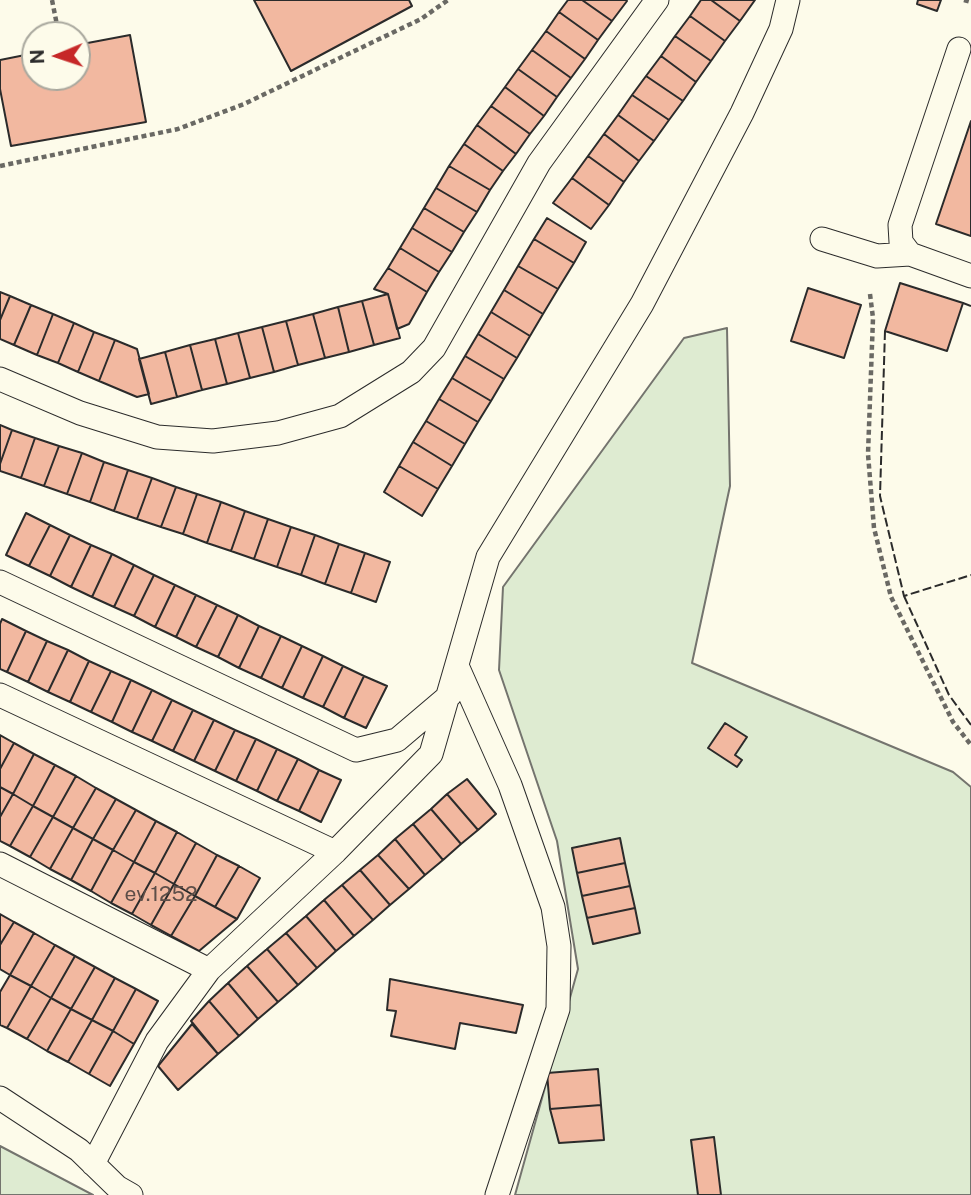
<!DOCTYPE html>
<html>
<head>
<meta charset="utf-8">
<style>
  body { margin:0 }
  #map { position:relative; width:971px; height:1195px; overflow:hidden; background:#fdfbea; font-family:"Public Sans",sans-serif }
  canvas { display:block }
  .north { position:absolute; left:21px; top:21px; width:70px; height:70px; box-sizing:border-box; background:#fdfbea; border:2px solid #a9a89e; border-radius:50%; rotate:268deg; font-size:19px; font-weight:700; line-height:28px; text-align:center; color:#2b2b2b }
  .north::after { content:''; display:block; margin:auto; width:24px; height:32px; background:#c62828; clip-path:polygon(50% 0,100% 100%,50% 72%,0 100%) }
</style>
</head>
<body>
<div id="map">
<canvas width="971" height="1195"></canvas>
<div class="north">N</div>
</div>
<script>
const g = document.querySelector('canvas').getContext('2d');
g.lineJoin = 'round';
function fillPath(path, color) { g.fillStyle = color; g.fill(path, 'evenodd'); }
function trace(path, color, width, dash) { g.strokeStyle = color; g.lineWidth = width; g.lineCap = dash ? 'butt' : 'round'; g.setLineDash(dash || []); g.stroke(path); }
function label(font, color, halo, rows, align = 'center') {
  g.font = font + ' "Public Sans",sans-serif'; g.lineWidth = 5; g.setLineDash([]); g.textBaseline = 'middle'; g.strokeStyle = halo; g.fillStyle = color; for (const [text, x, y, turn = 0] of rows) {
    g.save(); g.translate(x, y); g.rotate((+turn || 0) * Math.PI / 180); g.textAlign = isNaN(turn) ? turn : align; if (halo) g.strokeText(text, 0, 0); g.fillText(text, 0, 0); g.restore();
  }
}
const green = new Path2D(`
  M727,328l3,158 -38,177 261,109 18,15v408h-456l63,-226 -21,-128 -58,-171 4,-83 181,-249z
  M0,1146l93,49h-93z`);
fillPath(green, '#deebd1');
trace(green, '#74746e', 2);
const building = new Path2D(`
  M254,0h155l3,6 -121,65z
  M568,0h14l30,21 -14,19 -39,-28z
  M582,0h44l1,1 -15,20z
  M701,0h10l29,21 -15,20 -35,-25z
  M711,0h44l-15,21z
  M918,0h23l-4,11 -20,-7z
  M559,12l39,28 -13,19 -39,-28z
  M690,16l35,25 -14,20 -36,-25z
  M546,31l39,28 -14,19 -39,-28z
  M130,35l16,87 -135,24 -11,-57v-29l35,-7v24h42v-32z
  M675,36l36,25 -15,21 -35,-26z
  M532,50l39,28 -14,19 -39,-28z
  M661,56l35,26 -13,19 -37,-25z
  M518,69l39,28 -13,19 -39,-29z
  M646,76l37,25 -14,19 -37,-25z
  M505,87l39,29 -14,18 -39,-28z
  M632,95l37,25 -15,21 -36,-26z
  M491,106l39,28 -14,20 -39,-29z
  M618,115l36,26 -15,20 -35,-27z
  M971,121v115l-35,-12z
  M477,125l39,29 -13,17 -39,-27z
  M604,134l35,27 -15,21 -36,-26z
  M464,144l39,27 -13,19 -41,-24z
  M588,156l36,26 -15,23 -37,-27z
  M449,166l41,24 -13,22 -41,-24z
  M572,178l37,27 -18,24 -38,-26z
  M436,188l41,24 -13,20 -40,-24z
  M424,208l40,24 -12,20 -40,-24z
  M547,218l39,24 -12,21 -40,-24z
  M412,228l40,24 -13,20 -39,-24z
  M534,239l40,24 -16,26 -40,-23z
  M400,248l39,24 -12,20 -39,-24z
  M518,266l40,23 -15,25 -39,-24z
  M388,268l39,24 -18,32 -12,5 -9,-35 -14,-5z
  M900,283l63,20 -16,48 -62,-20z
  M808,288l53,17 -17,53 -53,-17z
  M504,290l39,24 -13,22 -39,-24z
  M0,292l10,4 -10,24z
  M388,294l12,44 -26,7 -12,-44z
  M10,296l21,9 -17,40 -14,-6v-19z
  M362,301l12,44 -25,7 -11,-45z
  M31,305l22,9 -16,41 -23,-10z
  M338,307l11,45 -24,6 -12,-44z
  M491,312l39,24 -13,22 -39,-24z
  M53,314l21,9 -16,40 -21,-8z
  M313,314l12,44 -27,7 -12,-44z
  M286,321l12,44 -24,7 -12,-45z
  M74,323l20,9 -16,40 -20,-9z
  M262,327l12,45 -24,6 -12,-45z
  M94,332l21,8 -16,41 -21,-9z
  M238,333l12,45 -23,6 -12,-45z
  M478,334l39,24 -13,21 -39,-23z
  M215,339l12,45 -25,6 -12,-45z
  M115,340l22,9 12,45 -12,3 -38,-16z
  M190,345l12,45 -25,7 -12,-45z
  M165,352l12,45 -26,7 -12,-45z
  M465,356l39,23 -13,22 -39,-23z
  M452,378l39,23 -13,21 -39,-23z
  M439,399l39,23 -13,22 -39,-23z
  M426,421l39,23 -13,22 -39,-24z
  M0,425l12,5 -12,34z
  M12,430l23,8 -14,40 -21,-7v-7z
  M35,438l24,8 -15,40 -23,-8z
  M413,442l39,24 -14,23 -39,-23z
  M59,446l23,7 -15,41 -23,-8z
  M82,453l22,9 -14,40 -23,-8z
  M104,462l24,8 -14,41 -24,-9z
  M399,466l39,23 -16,27 -38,-24z
  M128,470l24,8 -15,41 -23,-8z
  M152,478l24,9 -15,40 -24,-8z
  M176,487l21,7 -14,40 -22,-7z
  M197,494l24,8 -14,41 -24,-9z
  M221,502l24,9 -14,40 -24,-8z
  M245,511l23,8 -14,40 -23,-8z
  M26,513l24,12 -21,41 -23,-11z
  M268,519l23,8 -14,40 -23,-8z
  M50,525l20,10 -20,41 -21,-10z
  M291,527l24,8 -14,40 -24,-8z
  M70,535l21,10 -20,42 -21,-11z
  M315,535l24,9 -14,40 -24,-9z
  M339,544l26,9 -14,40 -26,-9z
  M91,545l21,9 -20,43 -21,-10z
  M365,553l25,9 -14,40 -25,-9z
  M112,554l22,11 -20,42 -22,-10z
  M134,565l20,10 -20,41 -20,-9z
  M154,575l21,10 -20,42 -21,-11z
  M175,585l21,10 -20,42 -21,-10z
  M196,595l21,10 -21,42 -20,-10z
  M217,605l21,10 -20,42 -22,-10z
  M238,615l21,11 -20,42 -21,-11z
  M2,619l24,12 -19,41 -7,-3v-45z
  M259,626l22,10 -20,42 -22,-10z
  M26,631l21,10 -19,41 -21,-10z
  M281,636l21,10 -20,42 -21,-10z
  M47,641l21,9 -20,42 -20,-10z
  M302,646l21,10 -20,42 -21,-10z
  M68,650l21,11 -19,41 -22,-10z
  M323,656l20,10 -20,41 -20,-9z
  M89,661l22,10 -20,41 -21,-10z
  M343,666l21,10 -20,42 -21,-11z
  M111,671l20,9 -19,42 -21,-10z
  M364,676l23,10 -21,42 -22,-10z
  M131,680l21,10 -20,42 -20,-10z
  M152,690l20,10 -20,41 -20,-9z
  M172,700l21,10 -20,41 -21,-10z
  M193,710l21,10 -20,41 -21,-10z
  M214,720l21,10 -20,41 -21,-10z
  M725,723l22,14 -12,18 7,5 -5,7 -29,-19z
  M235,730l21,9 -20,42 -21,-10z
  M0,735l14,8 -14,26z
  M256,739l21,10 -20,42 -21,-10z
  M14,743l20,11 -21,40 -13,-7v-18z
  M277,749l21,10 -21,42 -20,-10z
  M34,754l21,11 -22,41 -20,-12z
  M298,759l21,11 -20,41 -22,-10z
  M55,765l21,11 -23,41 -20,-11z
  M319,770l22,10 -20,42 -22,-11z
  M76,776l20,12 -23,40 -20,-11z
  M467,779l29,35 -18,16 -31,-36z
  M0,787l13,7 -13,23z
  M96,788l20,11 -23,40 -20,-11z
  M13,794l20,12 -23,40 -10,-5v-24z
  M447,794l31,36 -17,14 -30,-35z
  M116,799l20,11 -23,40 -20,-11z
  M33,806l20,11 -23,40 -20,-11z
  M431,809l30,35 -18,16 -30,-36z
  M136,810l20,11 -22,41 -21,-12z
  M53,817l20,11 -23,41 -20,-12z
  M156,821l21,11 -22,41 -21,-11z
  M413,824l30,36 -18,15 -30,-36z
  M73,828l20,11 -22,41 -21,-11z
  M177,832l19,11 -22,41 -19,-11z
  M620,838l5,25 -48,10 -5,-25z
  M93,839l20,11 -22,41 -20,-11z
  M395,839l30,36 -16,14 -31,-34z
  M196,843l21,12 -22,41 -21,-12z
  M113,850l21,12 -23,41 -20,-12z
  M217,855l22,11 -24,41 -20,-11z
  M378,855l31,34 -19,16 -30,-35z
  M134,862l21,11 -23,41 -21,-11z
  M625,863l5,23 -48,10 -5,-23z
  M239,866l21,12 -23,41 -22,-12z
  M360,870l30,35 -17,15 -31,-35z
  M155,873l19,11 -23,41 -19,-11z
  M174,884l21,12 -24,40 -20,-11z
  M342,885l31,35 -19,16 -30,-36z
  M630,886l5,22 -48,10 -5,-22z
  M195,896l42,23 -38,32 -28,-15z
  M324,900l30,36 -18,15 -30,-35z
  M635,908l5,25 -47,11 -6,-26z
  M0,914l14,8 -14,23z
  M306,916l30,35 -19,17 -31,-35z
  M14,922l20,11 -24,42 -10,-6v-24z
  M34,933l21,12 -24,41 -21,-11z
  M286,933l31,35 -19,17 -31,-36z
  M55,945l20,11 -24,42 -20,-12z
  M267,949l31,36 -20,17 -31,-36z
  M75,956l20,11 -24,42 -20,-11z
  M247,966l31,36 -20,17 -30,-36z
  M95,967l20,11 -23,42 -21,-11z
  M10,975l21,11 -24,42 -7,-3v-33z
  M115,978l21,11 -23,42 -21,-11z
  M390,979l133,26 -7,28 -56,-10 -5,26 -64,-13 5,-25 -9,-1z
  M228,983l30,36 -19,17 -30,-35z
  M31,986l20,12 -24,41 -20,-11z
  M136,989l22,12 -24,43 -21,-13z
  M51,998l20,11 -24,42 -20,-12z
  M209,1001l30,35 -21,18 -27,-33z
  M71,1009l21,11 -24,42 -21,-11z
  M92,1020l21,11 -24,43 -21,-12z
  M192,1024l26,30 -40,36 -20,-24z
  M113,1031l21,13 -24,42 -21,-12z
  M598,1069l3,36 -51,4 -3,-36z
  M601,1105l3,35 -45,3 -9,-34z
  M714,1137l7,58h-23l-7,-55z`);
fillPath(building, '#f2b8a0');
trace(building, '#2b2b2b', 2);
const service = new Path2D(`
  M822,239l55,17 33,-2 61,22
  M910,254l-9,-12 -1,-17 59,-176
  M0,379l80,34 77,24 56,4 65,-8 62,-17 71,-44 23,-24 105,-185 118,-163
  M0,582l356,168 41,-10 53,-45
  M458,668l52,117 43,122 6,39 -1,63 -61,186
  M0,695l335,157
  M0,864l209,106
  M0,1098l79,52 38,37 14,8
  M93,1164l64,-123 52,-71 126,-118 96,-98 57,-197 154,-253 100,-191 39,-84 7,-29`);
trace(service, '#2b2b2b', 25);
trace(new Path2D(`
  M52,0l7,35
  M964,0l7,2
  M0,166l178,-37 66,-25 177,-85 27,-19
  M870,294l3,24 -5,136 6,74 17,69 62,125 18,23`), '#6a6964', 4.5, [5, 3.5]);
trace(service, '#fdfbea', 23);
trace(new Path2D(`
  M963,303l8,3
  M885,331l-5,165 24,100 67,-21
  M904,596l45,99 22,30`), '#2b2b2b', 2, [9, 3.5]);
label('21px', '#5d4e48', null, [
  ["ev.1252",161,895]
]);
</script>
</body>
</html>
